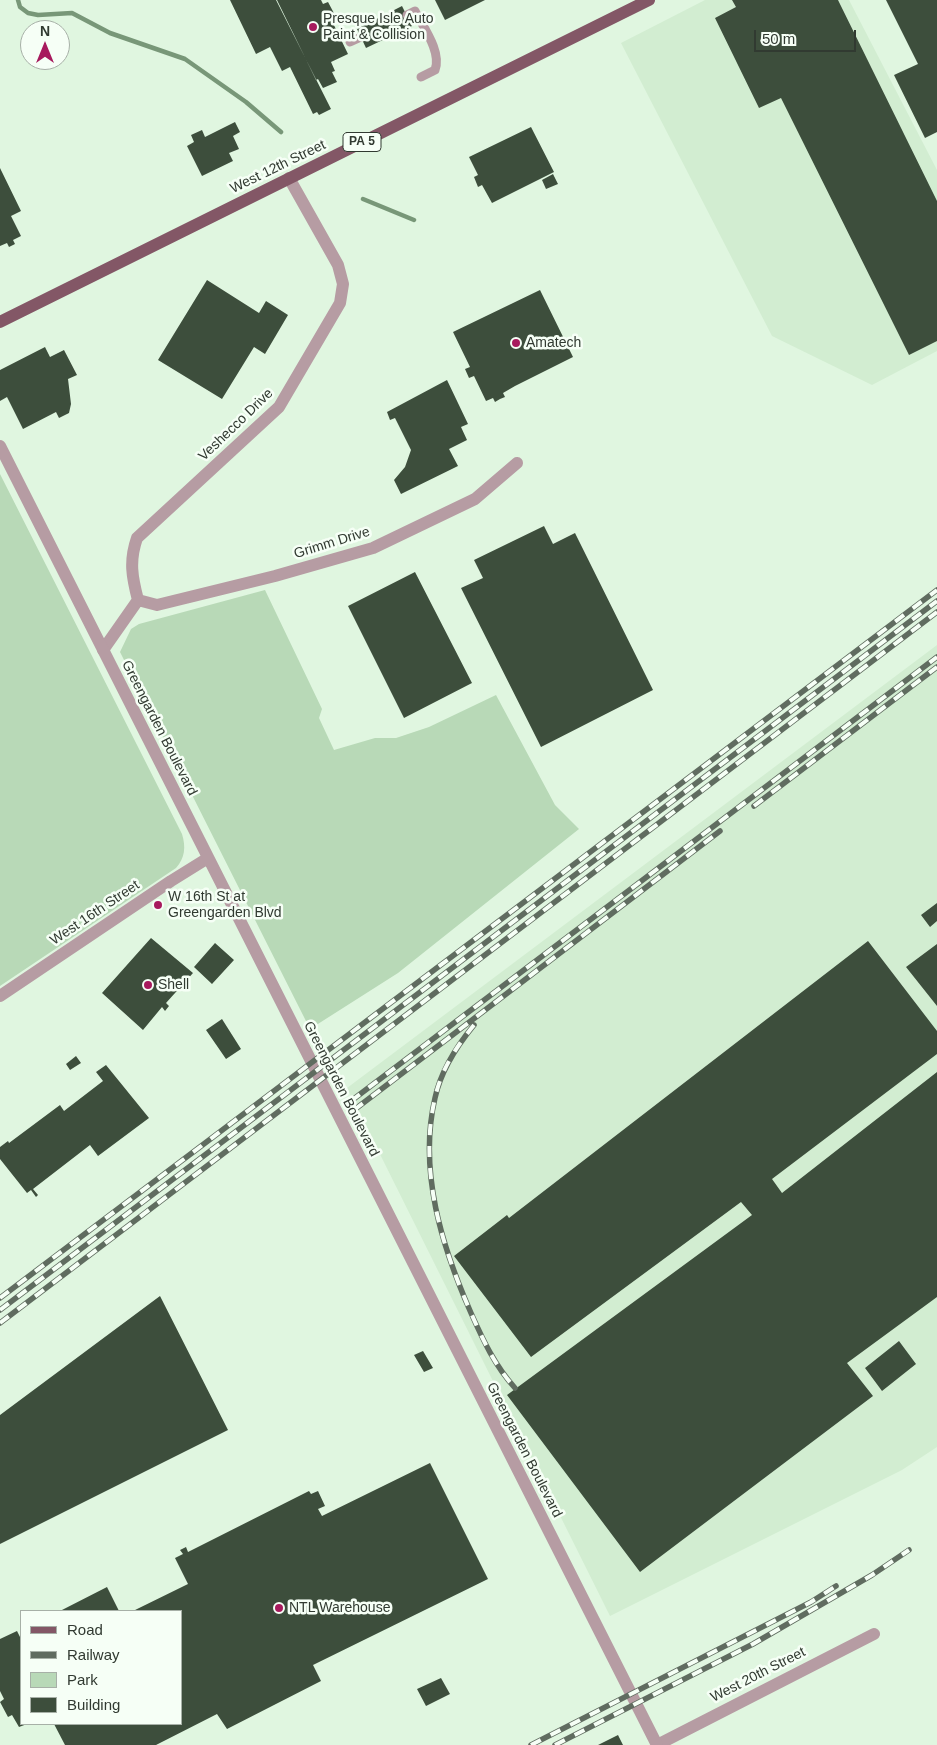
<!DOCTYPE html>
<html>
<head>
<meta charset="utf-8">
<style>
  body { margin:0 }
  #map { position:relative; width:937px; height:1745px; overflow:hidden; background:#e0f6e0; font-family:Helvetica,sans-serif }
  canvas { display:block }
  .legend { position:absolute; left:20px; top:1610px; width:162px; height:115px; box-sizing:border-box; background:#f6fff6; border:1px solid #a7b0a7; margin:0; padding:6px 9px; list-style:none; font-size:15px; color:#313a31 }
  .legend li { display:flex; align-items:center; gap:10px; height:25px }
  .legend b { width:25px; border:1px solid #a7b0a7 }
  .north { position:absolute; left:20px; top:20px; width:50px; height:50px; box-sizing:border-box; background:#f6fff6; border:1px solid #a7b0a7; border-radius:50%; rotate:0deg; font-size:14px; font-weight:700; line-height:20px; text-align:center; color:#313a31 }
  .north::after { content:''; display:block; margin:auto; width:18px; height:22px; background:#a71a5d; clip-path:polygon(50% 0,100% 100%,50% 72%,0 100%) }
  .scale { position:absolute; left:754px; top:30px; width:102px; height:22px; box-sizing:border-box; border:2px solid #313a31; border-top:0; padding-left:6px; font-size:15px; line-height:18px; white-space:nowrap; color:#313a31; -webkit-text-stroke:4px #f6fff6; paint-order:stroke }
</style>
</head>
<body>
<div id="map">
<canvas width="937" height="1745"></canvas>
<ul class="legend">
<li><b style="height:6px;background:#835766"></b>Road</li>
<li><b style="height:6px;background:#606c60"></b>Railway</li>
<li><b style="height:14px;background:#b8d9b7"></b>Park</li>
<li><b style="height:14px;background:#3d4e3c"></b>Building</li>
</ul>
<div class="north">N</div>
<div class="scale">50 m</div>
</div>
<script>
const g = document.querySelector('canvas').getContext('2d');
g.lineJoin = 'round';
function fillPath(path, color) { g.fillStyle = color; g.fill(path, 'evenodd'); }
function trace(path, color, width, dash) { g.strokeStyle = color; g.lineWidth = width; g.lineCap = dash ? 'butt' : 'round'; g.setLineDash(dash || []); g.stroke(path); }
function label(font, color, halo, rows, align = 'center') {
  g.font = font + ' Helvetica,sans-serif'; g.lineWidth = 5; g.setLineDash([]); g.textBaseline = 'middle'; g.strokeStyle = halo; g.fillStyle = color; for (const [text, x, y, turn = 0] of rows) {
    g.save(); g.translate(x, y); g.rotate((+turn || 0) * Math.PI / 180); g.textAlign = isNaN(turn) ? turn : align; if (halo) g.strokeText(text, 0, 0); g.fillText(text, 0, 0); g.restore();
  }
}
fillPath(new Path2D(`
  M705,0h144l88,170v181l-65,34 -100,-49 -151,-293z
  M937,645v802l-35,23 -292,146 -263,-528z`), '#d2edd1');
fillPath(new Path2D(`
  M0,474l182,360c4,13 3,24 -6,34l-176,118z
  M265,590l57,119 -3,9 15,32 41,-12h21l33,-11 67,-32 59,110 24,24 -181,144 -88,56 -190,-377 11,-23 8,-5z`), '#b8d9b7');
trace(new Path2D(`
  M18,0l2,7 8,6 10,2 34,-2 38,20 75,26 61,43 35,30
  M363,199l51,21`), '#789778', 4.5);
fillPath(new Path2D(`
  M230,0h46l55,109 -12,6 -2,-3 -4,2 -23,-47 -8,4 -12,-24 -14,7z
  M277,0h44l2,4 5,-2 8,15 -5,2 17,35 -17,8 4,9 -3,1 5,10 -14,6 -5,-9 -2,1z
  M435,0h50l-40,20z
  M732,0h106l99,201v140l-28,14 -128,-257 -22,10 -44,-90 21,-11z
  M886,0h51v132l-12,6 -31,-63 24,-11z
  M402,6l10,20 -46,22 -9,-19z
  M235,122l5,10 -7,4 6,13 -10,4 4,8 -31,15 -15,-30 7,-4 -3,-7 11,-5 3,7z
  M531,127l23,45 -62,31 -10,-18 -4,2 -4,-10 4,-2 -9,-18z
  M0,168l21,43 -10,5 10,20 -8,4 2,4 -6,3 -2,-4 -7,3z
  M553,174l5,10 -12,5 -4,-9z
  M207,280l52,33 7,-12 22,14 -23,39 -11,-7 -32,52 -64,-39z
  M540,290l33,67 -58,29 -12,7 2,4 -5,2 -5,3 -2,-4 -7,3 -12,-25 -5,2 -4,-9 5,-2 -17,-35z
  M45,347l5,10 14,-7 13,25 -9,4 3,25 -2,9 -10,5 -3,-6 -33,17 -16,-32 -7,4v-31z
  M447,380l21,44 -7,3 6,13 -18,9 9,17 -57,28 -7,-14 11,-13 6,-17 -16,-32 -5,2 -3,-8z
  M544,526l9,18 22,-11 78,157 -112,57 -80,-159 22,-10 -9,-18z
  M415,572l57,111 -68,35 -56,-112z
  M937,903v18l-7,6 -9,-12z
  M151,938l42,35 -27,30 3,3 -4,5 -3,-4 -19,23 -41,-37z
  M868,941l69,90v23l-165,125 10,14 155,-121v225l-90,66 26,33 -233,176 -133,-177 245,-180 -11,-13 -210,155 -77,-101 53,-41 2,3z
  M215,943l19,17 -22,24 -18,-17z
  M937,944v62l-31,-39z
  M222,1019l19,30 -15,10 -20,-29z
  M76,1056l5,7 -11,7 -4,-6z
  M106,1065l43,53 -51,38 -8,-11 -57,44 5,6 -2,2 -5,-7 -4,3 -27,-34v-12l8,-6 1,2 51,-38 4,6 39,-30 -7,-9z
  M160,1296l68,134 -228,114v-129z
  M899,1341l17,23 -34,27 -17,-23z
  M423,1351l10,17 -9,4 -10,-17z
  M430,1463l58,116 -175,86 8,16 -94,48 -10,-15 -61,31h-91l-11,-21h127v-113h-48l55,-27 -13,-26 8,-4 -3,-4 6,-3 2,5 121,-61 2,3 7,-3 7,15 -7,3 4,7z
  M107,1587l12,24h-59z
  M17,1631l4,8v85h6l-8,3 -7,-12 -4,2 -8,-15 4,-3 -4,-8v-52z
  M441,1678l9,16 -24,12 -9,-17z
  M618,1735l5,10h-25z`), '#3d4e3c');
trace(new Path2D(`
  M407,15l8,-4c8,16 27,41 20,59l-14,7
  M350,42l11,-5`), '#b69ca3', 9);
trace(new Path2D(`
  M138,600l19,5 118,-29 98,-28 102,-49 42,-36
  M103,650l35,-50c-6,-23 -9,-39 -1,-62l142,-131 61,-104 3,-19 -5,-19 -49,-87
  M657,1745l217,-111`), '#b69ca3', 12);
trace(new Path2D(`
  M0,446l657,1299
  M0,996l171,-115 37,-23`), '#b69ca3', 12);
trace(new Path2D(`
  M0,322l649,-322`), '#835766', 12);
const rail = new Path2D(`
  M754,806l183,-139
  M474,1025c-18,22 -33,45 -39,73 -17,73 7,149 36,215 12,27 24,53 44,75
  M351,1101l586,-444
  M354,1110l366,-279
  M0,1298l937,-708
  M0,1310l937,-709
  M0,1323l937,-711
  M531,1745l280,-143 25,-16
  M555,1745l198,-101 119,-69 37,-25`);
trace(rail, '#606c60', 5.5);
trace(rail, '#f6fff6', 4, [11]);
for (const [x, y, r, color] of [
  [313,27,5,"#a71a5d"],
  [516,343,5,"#a71a5d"],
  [158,905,5,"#a71a5d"],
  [148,985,5,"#a71a5d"],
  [279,1608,5,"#a71a5d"]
]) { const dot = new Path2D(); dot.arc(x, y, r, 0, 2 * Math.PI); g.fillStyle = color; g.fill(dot); trace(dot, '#f6fff6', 2); }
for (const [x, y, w] of [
  [362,142,38]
]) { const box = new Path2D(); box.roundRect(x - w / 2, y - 9.5, w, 19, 4); g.fillStyle = '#f6fff6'; g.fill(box); trace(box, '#313a31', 1); }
label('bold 12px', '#313a31', null, [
  ["PA 5",362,142]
]);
label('14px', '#313a31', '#f6fff6', [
  ["Presque Isle Auto",323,19],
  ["Paint & Collision",323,35],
  ["Amatech",526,343],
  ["W 16th St at",168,897],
  ["Greengarden Blvd",168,913],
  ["Shell",158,985],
  ["NTL Warehouse",289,1608]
], 'left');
label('14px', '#313a31', '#f6fff6', [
  ["West 12th Street",278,167,-26],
  ["Veshecco Drive",236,425,-44],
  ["Grimm Drive",332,543,-17],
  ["Greengarden Boulevard",159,728,63],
  ["West 16th Street",95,913,-34],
  ["Greengarden Boulevard",341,1089,63],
  ["Greengarden Boulevard",524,1450,63],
  ["West 20th Street",758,1675,-27]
]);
</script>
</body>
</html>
